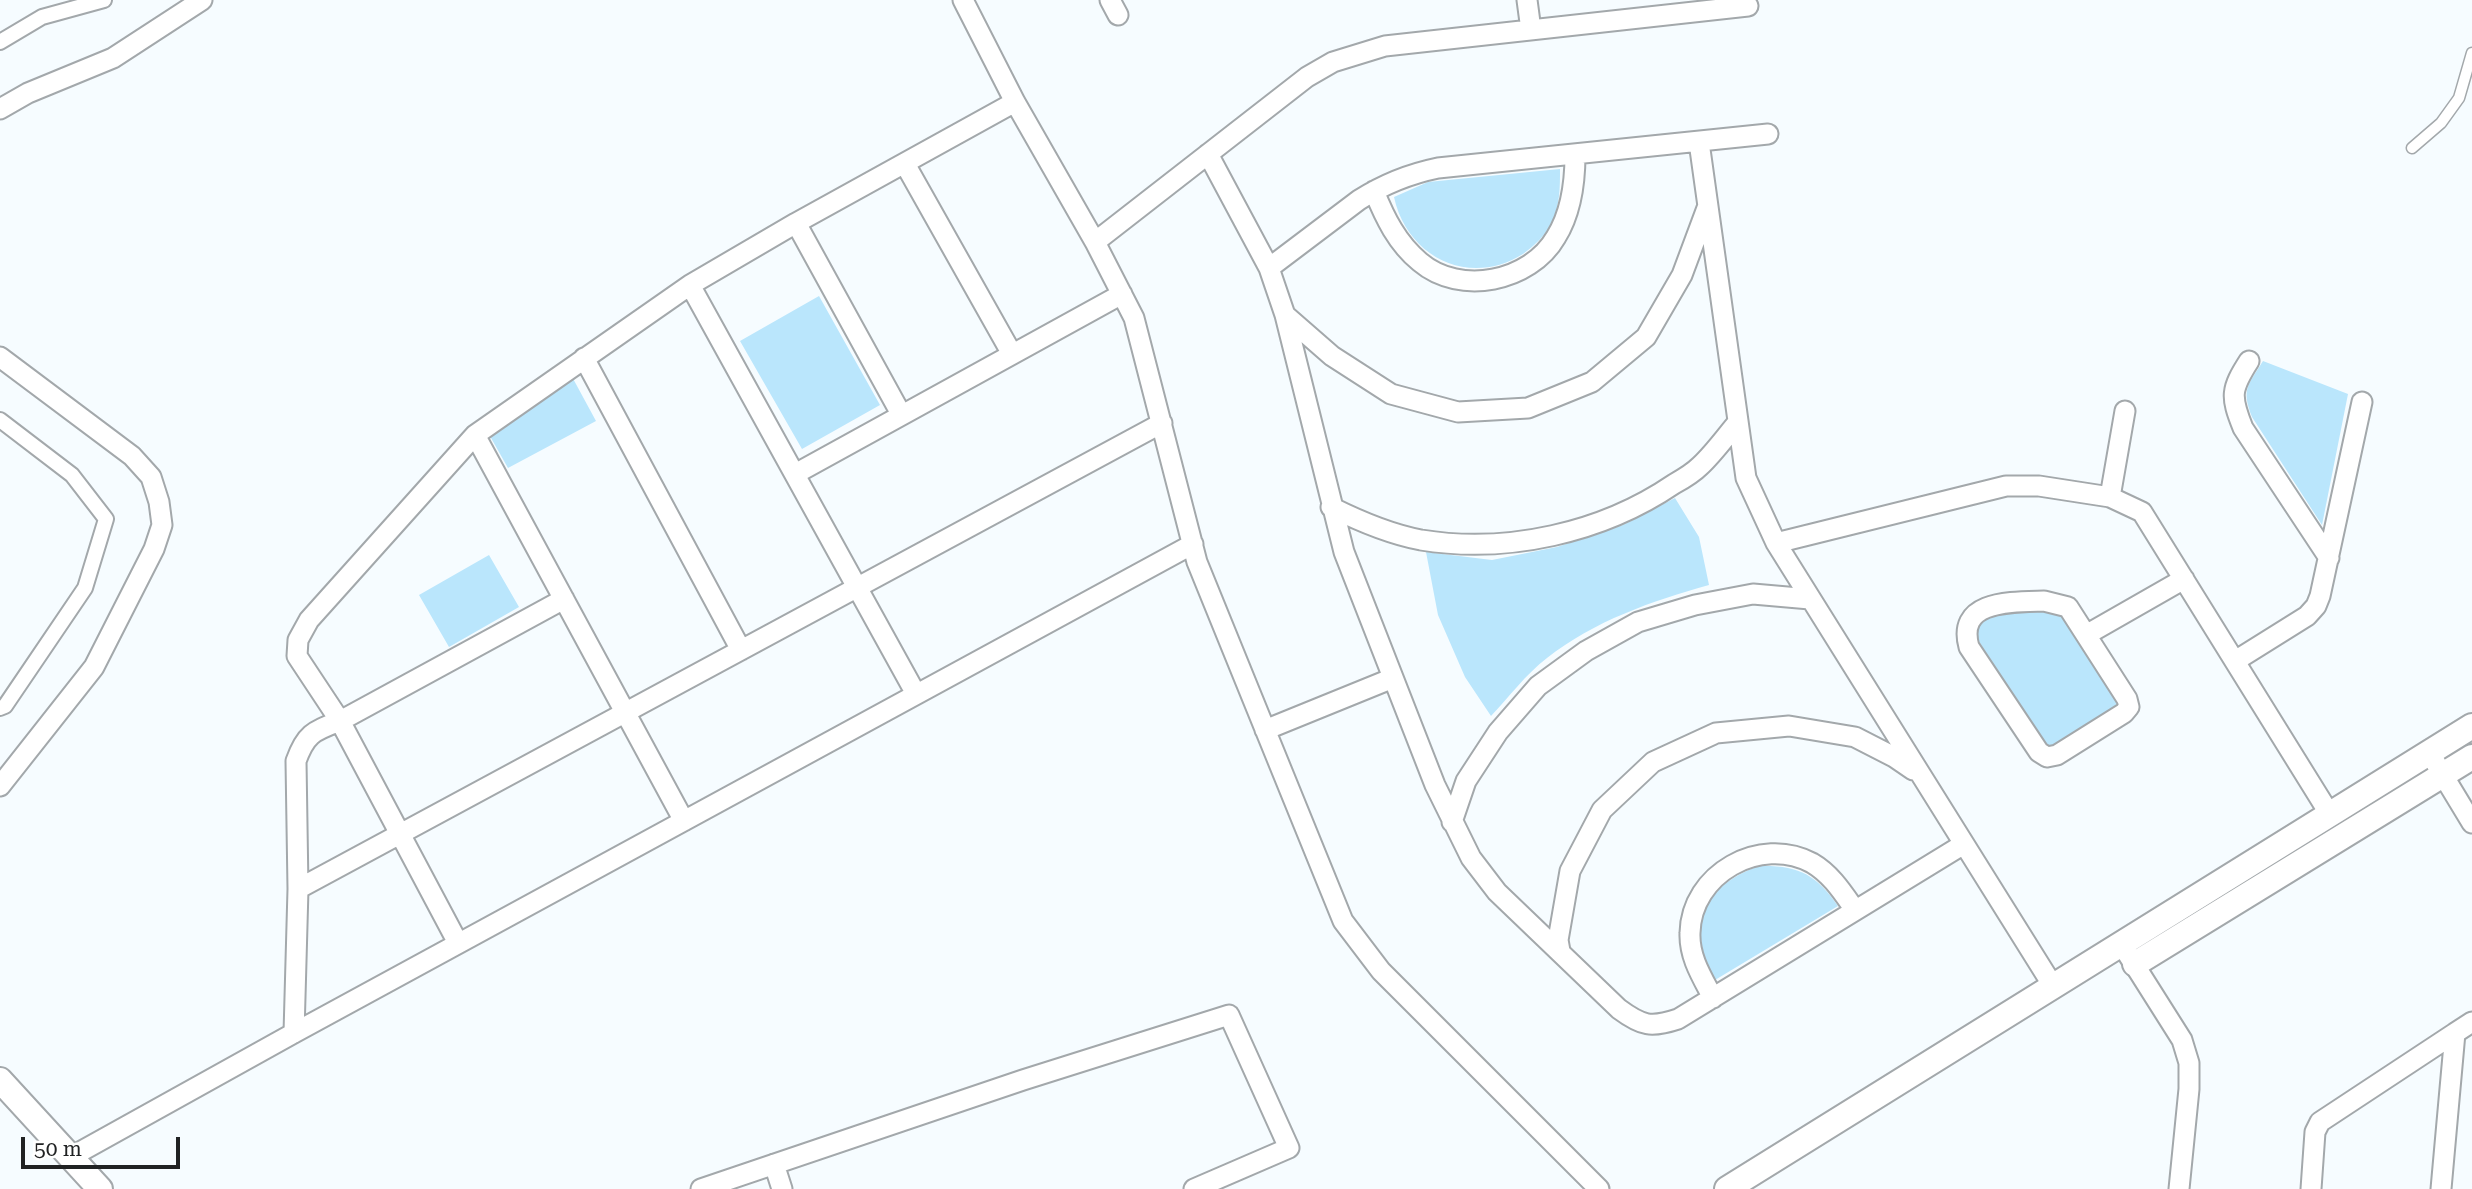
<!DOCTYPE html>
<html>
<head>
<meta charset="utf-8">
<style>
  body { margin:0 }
  #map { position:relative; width:2472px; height:1189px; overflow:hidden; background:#f6fcff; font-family:"Roboto Serif",serif }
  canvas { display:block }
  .scale { position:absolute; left:21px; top:1137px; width:159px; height:32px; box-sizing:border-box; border:4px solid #202223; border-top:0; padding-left:9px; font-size:21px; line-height:24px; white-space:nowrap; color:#202223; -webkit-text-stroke:5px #fff; paint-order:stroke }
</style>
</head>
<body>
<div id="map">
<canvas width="2472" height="1189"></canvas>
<div class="scale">50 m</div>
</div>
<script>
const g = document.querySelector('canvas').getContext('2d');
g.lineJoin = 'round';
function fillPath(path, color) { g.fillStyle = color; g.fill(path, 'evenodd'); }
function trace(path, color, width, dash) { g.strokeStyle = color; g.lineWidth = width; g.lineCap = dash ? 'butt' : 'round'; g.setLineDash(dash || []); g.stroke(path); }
fillPath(new Path2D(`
  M1560,169c0,19 0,35 -8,53 -6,13 -18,24 -29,32 -54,34 -116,3 -129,-57l34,-15z
  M819,296l61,109 -78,44 -62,-108z
  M2263,361l85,33 -26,131 -70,-108c-11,-28 -4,-32 11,-56z
  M564,362l32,59 -88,47 -26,-46z
  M1675,498l24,39 10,48c-57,16 -115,36 -162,73 -21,16 -38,39 -56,58l-26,-39 -27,-62 -12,-63 66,8 65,-13 66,-22z
  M489,555l30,52 -70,40 -30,-52z
  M2034,610l30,6 55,89 -72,46 -72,-116 9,-18z
  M1759,866c39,-1 57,8 79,40l-123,74c-29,-53 -13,-94 44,-114z`), '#bae6fc');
const service = new Path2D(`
  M2412,148l29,-25 18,-25 13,-45`);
const pedestrian = new Path2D(`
  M0,42l42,-25 62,-17
  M0,420l72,55 34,44 -21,69 -80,118 -5,2`);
const minor = new Path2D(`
  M963,0l52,102 80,140 39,76 63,244 146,359 38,50 218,218
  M1110,0l8,15
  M1527,0l4,30
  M0,109l28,-16 85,-35 89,-58
  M1699,142l47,336 30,65 277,443
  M1208,154l61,114 16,47 59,237 91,233 36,73 26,34 122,117c23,17 32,19 59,10l286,-175
  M905,164l107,190
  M1374,191c11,27 23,52 46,71 40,34 110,20 136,-25 15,-24 19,-54 19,-82
  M796,223l105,191
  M1095,242l212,-165 26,-15 52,-16 363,-40
  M1269,268l90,-68c25,-16 50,-26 79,-32l330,-34
  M690,285l226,409
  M1285,315l47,41 59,38 67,18 70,-4 64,-26 54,-45 36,-62 25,-67
  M0,357l132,99 19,21 8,25 3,23 -8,24 -60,118 -94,119
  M584,358l157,292
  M2249,361c-18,28 -19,35 -6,67l86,130
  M475,435l209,386
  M795,474l327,-180
  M2110,497l15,-86
  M1331,507c28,14 58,27 90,33 86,14 181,-7 253,-56 9,-5 19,-11 26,-18 14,-13 26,-30 38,-44
  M1776,543l230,-57h33l71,11 32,15 187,301
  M2044,601l24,6 59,92 2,8 -5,6 -67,42 -10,2 -8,-5 -70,-105c-13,-47 42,-45 75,-46z
  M2086,635l98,-56
  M2235,661l72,-45 9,-10 4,-10 42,-194
  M1265,730l128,-52
  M2429,752l43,71
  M1452,822l14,-41 32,-49 40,-46 48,-35 52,-29 57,-17 58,-11 57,5
  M298,889l864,-466
  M458,943l-118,-222 -43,-65 1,-16 11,-20 166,-185 215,-150 106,-62 219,-121
  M1560,951l-2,-11 12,-69 32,-61 51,-48 63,-29 73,-7 66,11 39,20 19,13
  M2127,953l55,87 7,23v26l-10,100
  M1713,998c-11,-21 -24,-41 -23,-65 1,-59 70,-98 122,-70 19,11 31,30 43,47
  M294,1033l4,-144 -2,-128c10,-28 18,-30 44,-40l224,-122
  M69,1158l225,-125 899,-489
  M774,1164l8,25
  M701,1189l322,-109 206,-65 60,133 -95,41
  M2311,1189l4,-57 5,-10 135,-89
  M2441,1189l14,-156 17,-11`);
const tertiary = new Path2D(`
  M2135,964l337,-207
  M0,1080l100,109
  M1727,1189l745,-463`);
trace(service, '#a3a8ab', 13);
trace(pedestrian, '#a3a8ab', 18);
trace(minor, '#a3a8ab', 23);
trace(tertiary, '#a3a8ab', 28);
trace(service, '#fff', 10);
trace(pedestrian, '#fff', 14);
trace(minor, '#fff', 19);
trace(tertiary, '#fff', 24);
</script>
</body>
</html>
